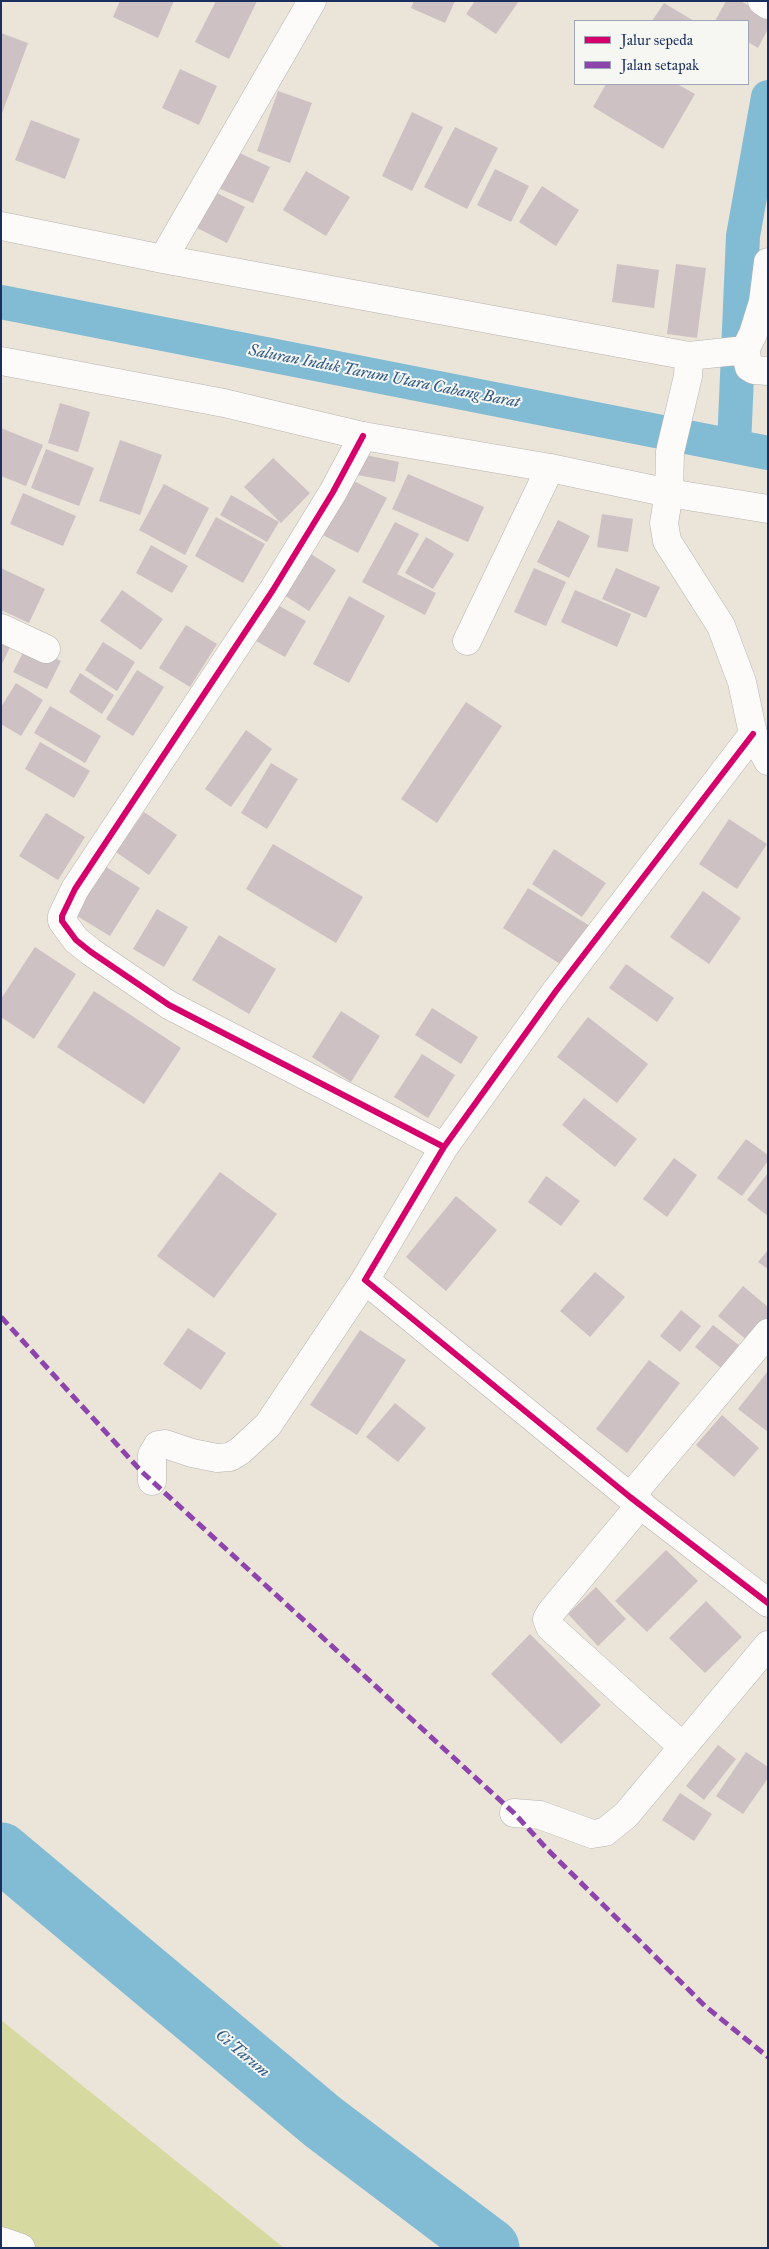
<!DOCTYPE html>
<html>
<head>
<meta charset="utf-8">
<style>
  body { margin:0 }
  #map { position:relative; width:769px; height:2249px; overflow:hidden; background:#ebe4d8; font-family:"IM FELL Great Primer",serif }
  canvas { display:block }
  .frame { position:absolute; inset:0; border:2px solid #1b2f5e; pointer-events:none }
  .legend { position:absolute; left:574px; top:20px; width:175px; height:65px; box-sizing:border-box; background:#f6f6f2; border:1px solid #9ea6b7; margin:0; padding:6px 9px; list-style:none; font-size:15px; color:#1b2f5e }
  .legend li { display:flex; align-items:center; gap:10px; height:25px }
  .legend b { width:25px; border:1px solid #9ea6b7 }
</style>
</head>
<body>
<div id="map">
<canvas width="769" height="2249"></canvas>
<div class="frame"></div>
<ul class="legend">
<li><b style="height:6px;background:#d6006c"></b>Jalur sepeda</li>
<li><b style="height:6px;background:#8e44ad"></b>Jalan setapak</li>
</ul>
</div>
<script>
const g = document.querySelector('canvas').getContext('2d');
g.lineJoin = 'round';
function fillPath(path, color) { g.fillStyle = color; g.fill(path, 'evenodd'); }
function trace(path, color, width, dash) { g.strokeStyle = color; g.lineWidth = width; g.lineCap = dash ? 'butt' : 'round'; g.setLineDash(dash || []); g.stroke(path); }
function label(font, color, halo, rows, align = 'center') {
  g.font = font + ' "IM FELL Great Primer",serif'; g.lineWidth = 4; g.setLineDash([]); g.textBaseline = 'middle'; g.strokeStyle = halo; g.fillStyle = color; for (const [text, x, y, turn = 0] of rows) {
    g.save(); g.translate(x, y); g.rotate((+turn || 0) * Math.PI / 180); g.textAlign = isNaN(turn) ? turn : align; if (halo) g.strokeText(text, 0, 0); g.fillText(text, 0, 0); g.restore();
  }
}
fillPath(new Path2D(`
  M1,2020l283,228h-283z`), '#d6daa1');
trace(new Path2D(`
  M1,302l767,151
  M734,446l9,-210 25,-139`), '#82bcd4', 34);
trace(new Path2D(`
  M1,1852l322,270 167,126`), '#82bcd4', 59);
fillPath(new Path2D(`
  M120,1h54l-16,37 -45,-21z
  M216,1h41l-28,58 -34,-17z
  M414,1h41l-10,22 -34,-15z
  M475,1h44l-23,33 -30,-20z
  M726,1h14l28,14v14l-10,19 -10,-6v-21h-33z
  M664,3l30,18h-42z
  M1,33l27,10 -27,73z
  M180,69l37,17 -18,39 -37,-17z
  M606,84h71l18,10 -32,55 -70,-42z
  M278,91l34,12 -22,60 -33,-12z
  M412,112l31,15 -31,64 -30,-15z
  M31,120l49,19 -15,40 -50,-19z
  M455,127l43,21 -31,61 -43,-22z
  M233,150l37,17 -17,36 -37,-16z
  M495,169l34,17 -18,36 -34,-17z
  M306,171l44,26 -24,39 -43,-26z
  M542,186l37,24 -23,36 -37,-24z
  M213,191l32,16 -18,36 -32,-16z
  M617,264l42,6 -5,38 -42,-6z
  M676,264l30,4 -9,70 -30,-4z
  M60,403l30,9 -12,40 -30,-9z
  M1,428l42,17 -17,41 -25,-10z
  M120,440l42,15 -22,60 -41,-14z
  M46,449l48,19 -15,38 -48,-18z
  M361,454l38,8 -4,20 -38,-7z
  M273,458l37,35 -29,30 -37,-36z
  M408,474l76,33 -16,35 -76,-33z
  M352,480l35,18 -29,55 -35,-18z
  M164,484l45,24 -24,47 -46,-25z
  M23,493l53,23 -13,30 -53,-22z
  M231,495l48,27 -12,20 -47,-27z
  M602,514l31,5 -5,33 -31,-5z
  M216,517l49,27 -22,39 -48,-27z
  M558,520l32,16 -21,42 -32,-16z
  M395,522l24,12 -22,40 39,19 -11,22 -63,-33z
  M426,537l28,17 -21,35 -28,-16z
  M151,545l37,21 -16,27 -36,-20z
  M308,552l28,18 -27,41 -28,-18z
  M1,568l44,21 -16,34 -28,-13z
  M534,568l32,14 -20,44 -32,-14z
  M616,568l44,19 -14,31 -44,-19z
  M122,590l41,29 -22,31 -41,-29z
  M575,590l56,24 -14,33 -56,-25z
  M349,596l36,20 -36,67 -36,-19z
  M274,603l32,18 -21,36 -31,-17z
  M186,625l31,19 -27,43 -31,-19z
  M1,638l11,5 -11,23z
  M103,642l32,20 -18,29 -32,-21z
  M27,645l34,16 -14,28 -34,-17z
  M137,670l27,17 -31,49 -27,-17z
  M80,673l34,22 -12,19 -33,-22z
  M16,683l27,17 -22,36 -20,-12v-17z
  M466,702l36,24 -65,97 -36,-24z
  M50,706l51,30 -16,27 -51,-30z
  M246,730l26,19 -41,58 -26,-18z
  M40,742l50,29 -16,27 -49,-29z
  M271,763l27,16 -31,50 -26,-16z
  M144,812l33,23 -28,40 -33,-23z
  M46,813l39,24 -27,43 -39,-24z
  M729,819l38,25 -30,45 -38,-25z
  M273,844l90,53 -27,46 -90,-54z
  M554,849l52,34 -24,34 -50,-33z
  M103,865l37,23 -30,48 -38,-23z
  M528,888l67,41 -25,41 -67,-42z
  M703,891l38,27 -32,46 -39,-27z
  M157,909l31,18 -24,40 -31,-18z
  M219,935l57,34 -27,45 -57,-34z
  M35,947l41,27 -42,65 -33,-22v-18z
  M626,964l48,34 -17,24 -48,-34z
  M94,991l87,57 -37,56 -87,-57z
  M432,1008l46,29 -17,27 -46,-29z
  M341,1011l39,25 -29,46 -39,-25z
  M588,1017l60,47 -31,39 -60,-46z
  M422,1054l33,21 -27,43 -34,-21z
  M584,1098l53,41 -22,28 -53,-42z
  M746,1139l22,16v6l-26,35 -25,-18z
  M674,1158l23,17 -30,42 -24,-18z
  M220,1172l57,42 -63,84 -57,-42z
  M768,1173v43l-21,-16z
  M546,1176l34,25 -19,25 -33,-24z
  M456,1196l41,34 -51,61 -40,-34z
  M768,1250v19l-10,-7z
  M595,1272l30,25 -35,40 -30,-26z
  M743,1286l25,21v11l-20,23 -30,-25z
  M681,1310l20,16 -21,26 -20,-16z
  M713,1325l31,24 -18,23 -31,-25z
  M188,1328l38,25 -25,37 -38,-26z
  M360,1330l46,30 -49,75 -47,-30z
  M649,1360l31,23 -53,70 -31,-24z
  M768,1371v61l-30,-23z
  M395,1403l31,25 -28,34 -32,-25z
  M722,1415l37,33 -25,29 -38,-32z
  M666,1550l32,31 -51,51 -32,-31z
  M596,1587l30,32 -28,27 -30,-32z
  M706,1601l36,36 -37,36 -36,-35z
  M530,1634l71,71 -40,39 -70,-70z
  M718,1745l18,14 -32,41 -18,-14z
  M746,1752l22,15v11l-25,36 -27,-18z
  M680,1793l32,21 -18,27 -32,-21z`), '#cdc1c4');
const minor = new Path2D(`
  M762,1l6,4
  M1,226l162,33 526,97
  M163,259l149,-258
  M768,262l-5,40 -10,32 -8,16 4,17 5,3 14,1
  M745,350l-56,6 -1,20 -18,76 -1,41 -5,30 3,18 54,85 21,56 11,52 15,27
  M363,436l-30,56 -60,98 -198,299 -13,27v5l14,19 15,12 78,53 275,142
  M1,628l45,21
  M467,641l83,-173
  M753,734l-197,257 -112,156 -79,133 265,217 138,106
  M152,1481v-26l6,-10 7,-1 27,9 25,5 13,-1 10,-6 28,-26 97,-145
  M630,1497l138,-164
  M641,1504l-90,108 -4,7 3,8 133,120
  M514,1813l26,2 52,19 13,-2 21,-17 142,-170
  M1,2241l20,7`);
const major = new Path2D(`
  M1,361l223,42 139,33 187,32 119,25 99,16`);
trace(minor, '#b7b4b2', 29);
trace(major, '#b7b4b2', 29);
trace(minor, '#fcfbf9', 28);
trace(major, '#fcfbf9', 28);
trace(new Path2D(`
  M1,1317l140,154 373,342 33,36 158,157 63,51`), '#8e44ad', 5, [10, 5]);
trace(new Path2D(`
  M363,436l-30,56 -60,98 -198,299 -13,27v5l14,19 15,12 78,53 275,142
  M753,734l-197,257 -112,156 -79,133 265,217 138,106`), '#d6006c', 6);
label('italic 16px', '#2f5a87', '#f6f6f2', [
  ["Saluran Induk Tarum Utara Cabang Barat",384,377,11],
  ["Ci Tarum",242,2054,40]
]);
</script>
</body>
</html>
